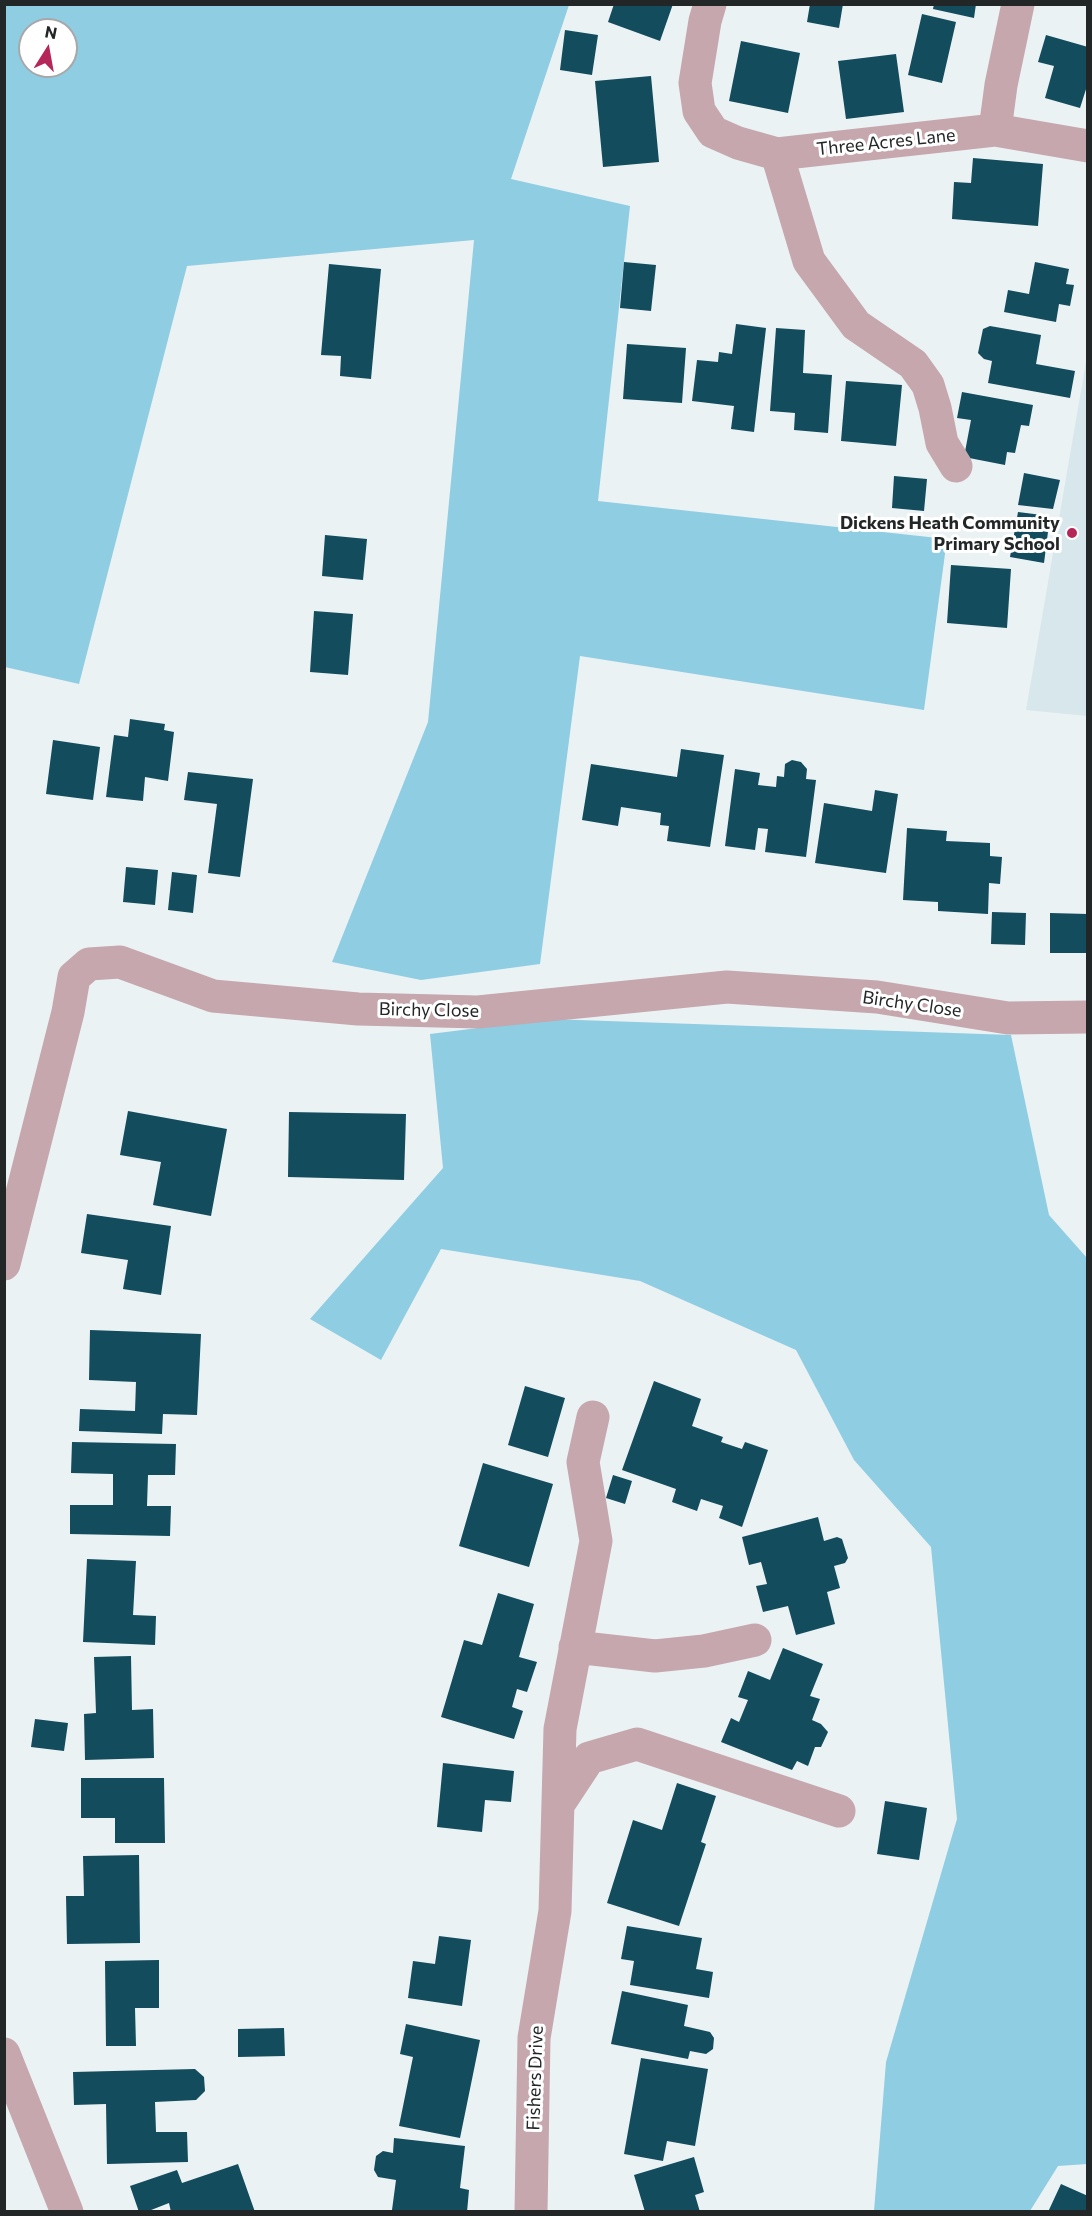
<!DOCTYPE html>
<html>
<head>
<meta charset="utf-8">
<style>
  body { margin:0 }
  #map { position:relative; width:1092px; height:2216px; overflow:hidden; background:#ebf2f4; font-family:Commissioner,sans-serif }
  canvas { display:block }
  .frame { position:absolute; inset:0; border:6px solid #232627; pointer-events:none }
  .north { position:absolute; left:18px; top:18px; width:60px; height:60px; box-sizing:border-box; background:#fff; border:2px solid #a7a8a9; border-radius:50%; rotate:11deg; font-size:16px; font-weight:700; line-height:24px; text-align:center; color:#232627 }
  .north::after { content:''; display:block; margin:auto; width:21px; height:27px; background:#b52758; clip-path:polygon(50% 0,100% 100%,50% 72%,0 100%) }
</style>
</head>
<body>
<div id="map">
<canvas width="1092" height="2216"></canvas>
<div class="frame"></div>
<div class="north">N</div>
</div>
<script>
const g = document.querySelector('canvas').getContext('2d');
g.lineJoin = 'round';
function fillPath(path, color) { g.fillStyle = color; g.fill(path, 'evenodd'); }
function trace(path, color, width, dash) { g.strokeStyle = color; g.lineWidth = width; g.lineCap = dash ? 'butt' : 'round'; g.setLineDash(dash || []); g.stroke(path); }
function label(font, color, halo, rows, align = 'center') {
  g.font = font + ' Commissioner,sans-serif'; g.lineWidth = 6; g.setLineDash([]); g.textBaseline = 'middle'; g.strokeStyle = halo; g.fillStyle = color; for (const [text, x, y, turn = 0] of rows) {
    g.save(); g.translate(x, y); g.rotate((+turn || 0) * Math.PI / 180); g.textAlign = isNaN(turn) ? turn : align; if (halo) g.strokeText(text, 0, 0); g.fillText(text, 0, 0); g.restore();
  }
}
fillPath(new Path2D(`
  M1087,356v360l-61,-6z`), '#d7e7ec');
fillPath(new Path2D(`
  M5,4l564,1 -58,174 119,27 -32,295 349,38 -23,171 -344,-54 -40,308 -119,16 -89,-18 96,-240 46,-482 -287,26 -108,418 -74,-17zM30,30h36v36h-36z
  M550,1019l461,16 38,180 38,43v906l-29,2 -28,45h-156l12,-149 71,-243 -26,-272 -77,-87 -58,-110 -156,-69 -199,-32 -60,111 -71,-41 133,-151 -13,-134z`), '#8fcde3');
fillPath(new Path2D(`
  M614,4h59l-13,37 -52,-19z
  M810,4h33l-4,24 -32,-6z
  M934,4h42l-2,14 -41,-9z
  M922,14l34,8 -14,61 -34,-8z
  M565,30l33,5 -6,40 -32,-5z
  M1046,35l42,12v36l-8,25 -35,-10 9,-32 -16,-4z
  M741,41l59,12 -12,60 -59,-12z
  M896,54l8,58 -58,7 -8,-58z
  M651,76l8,86 -56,5 -8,-86z
  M973,158l70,6 -5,62 -86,-7 2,-37 17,1z
  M624,262l32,3 -5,46 -31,-3z
  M1035,262l34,7 -3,15 8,1 -4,21 -11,-2 -3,18 -52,-10 4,-22 21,4z
  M329,264l52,5 -10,110 -31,-3 1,-20 -20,-1z
  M736,324l30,4 -12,104 -23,-3 3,-23 -42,-5 5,-41 21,2 1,-10 13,2z
  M990,326l51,9 -5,29 39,7 -5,27 -82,-15 4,-22 -8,-2 -6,-6 5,-24z
  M776,328l29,2 -2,43 29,2 -4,58 -34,-3 1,-17 -25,-2z
  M627,344l59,4 -4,55 -59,-4z
  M846,381l56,4 -6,61 -55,-5z
  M962,392l71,13 -4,21 -8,-1 -6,28 -8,-1 -2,13 -41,-8 7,-37 -14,-2z
  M1024,473l36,7 -7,29 -35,-4z
  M894,476l33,3 -3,32 -32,-3z
  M1018,512l32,4 -6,47 -34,-6z
  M325,535l42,4 -4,41 -41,-4z
  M951,565l60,4 -4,59 -60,-5z
  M314,611l39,3 -5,61 -38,-3z
  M130,719l35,5 -1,6 10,2 -6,49 -23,-4 -2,24 -37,-4 8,-62 14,2z
  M53,740l47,7 -7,53 -47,-6z
  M681,749l43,6 -14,92 -43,-6 2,-15 -9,-1 1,-12 -40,-6 -3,19 -36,-6 9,-56 86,13z
  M792,760l9,2 6,7 -1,10 10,1 -10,77 -41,-5 3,-23 -10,-1 -3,22 -30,-4 10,-77 25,4 -2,12 18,2 1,-11 7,1 1,-13z
  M188,772l65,7 -13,98 -32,-4 9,-69 -33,-4z
  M875,790l23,4 -12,79 -71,-10 9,-60 48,8z
  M907,828l40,3 -1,10 44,2v13l12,1 -2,27 -11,-1 -1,31 -50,-3v-9l-35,-2z
  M126,867l32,3 -3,35 -32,-3z
  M172,872l25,3 -4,38 -25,-3z
  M992,912l34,1 -1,32 -34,-1z
  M1050,913l38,1v39h-38z
  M128,1111l99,18 -16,87 -58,-11 8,-43 -41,-7z
  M289,1112l117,2 -2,66 -116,-3z
  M87,1214l84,12 -10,69 -38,-6 5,-29 -47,-7z
  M90,1330l111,4 -4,81 -34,-1 -1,20 -83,-3 1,-22 55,2 1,-29 -47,-2z
  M654,1381l47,18 -9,27 31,11 -2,5 21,7 3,-7 23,8 -26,77 -23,-9 4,-12 -22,-7 -4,12 -25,-9 4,-13 -54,-19z
  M525,1386l40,12 -17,59 -40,-12z
  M72,1442l104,2 -1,31h-27l-1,31h24l-1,30 -100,-2v-29h43v-31l-42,-1z
  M483,1463l70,21 -24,83 -70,-21z
  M613,1475l19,6 -7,23 -19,-6z
  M818,1517l6,24 13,-4 5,2 6,19 -3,5 -11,3 6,22 -13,4 8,32 -39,11 -8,-29 -25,6 -7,-26 11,-2 -6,-22 -12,3 -7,-28z
  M87,1559l49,2 -3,54 23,1 -1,29 -72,-3z
  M498,1593l36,11 -15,53 18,5 -10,30 -10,-3 -5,18 11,4 -9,28 -73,-22 23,-77 18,5z
  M783,1648l40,16 -13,32 10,3 -8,21 9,4 7,8 -7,15h-6l-7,19 -11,-5 -5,9 -71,-28 10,-24 8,4 9,-22 -10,-3 10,-26 22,9z
  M131,1656l1,54 21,-1 1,49 -69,2 -1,-46 12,-1 -2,-56z
  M35,1719l33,4 -4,28 -33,-4z
  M443,1763l71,8 -3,31 -26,-2 -3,32 -45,-5z
  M81,1778h83l1,65h-50v-25h-34z
  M677,1783l39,13 -15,46 5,2 -27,82 -72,-23 26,-83 29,10z
  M885,1801l42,7 -8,52 -42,-6z
  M139,1855l1,88 -73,1 -1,-48h18l-1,-40z
  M627,1926l75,12 -6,31 17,3 -4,26 -79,-13 4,-24 -13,-2z
  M439,1936l32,4 -9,66 -54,-8 5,-37 22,3z
  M159,1960v48h-24l1,38h-30l-1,-85z
  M622,1991l66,14 -4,21 26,6 4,6 -1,11 -7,5 -16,-3 -2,8 -77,-15z
  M406,2024l74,16 -20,98 -61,-12 14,-69 -13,-3z
  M284,2028l1,28 -47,1v-28z
  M641,2058l67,11 -13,77 -28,-5 -4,20 -39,-7z
  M195,2069l9,8 1,14 -9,9 -41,2 1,30h31l1,30 -81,2 -1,-60 -32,1 -1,-33z
  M394,2138l71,8 -5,42 9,2 -2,22 -75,-2 4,-30 -18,-3 -4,-7 2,-14 7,-5 10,2z
  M694,2157l10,35 -9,3 5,17h-55l-11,-37z
  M238,2164l17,48h-84l-2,-9 -23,9h-7l-9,-26 47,-16 5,13z
  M1061,2184l27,12v16h-40z`), '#124c5d');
trace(new Path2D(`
  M710,4l-5,17 -10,62 4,28 14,21 25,11 39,11 218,-24
  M1018,4l-17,81 -6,45 93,16
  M777,154l32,107 47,64 57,39 15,21 7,23 7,35 14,23
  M4,1264l64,-252 6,-35 15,-13 31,-2 93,34 145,13 120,3 249,-25 150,10 131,21 80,-1
  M575,1647l80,9 49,-5 51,-11
  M558,1805l31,-47 48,-14 202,67
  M4,2054l63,158
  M531,2212l3,-174 21,-127 5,-182 36,-188 -13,-79 10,-45`), '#c5a7ad', 33);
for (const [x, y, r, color] of [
  [1072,533,6,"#b52758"]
]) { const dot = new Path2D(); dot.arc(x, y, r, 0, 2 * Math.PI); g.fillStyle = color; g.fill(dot); trace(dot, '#fff', 2); }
label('18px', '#232627', '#fff', [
  ["Three Acres Lane",886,142,-6],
  ["Birchy Close",912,1004,8],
  ["Birchy Close",429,1010,1],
  ["Fishers Drive",535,2078,-88]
]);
label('bold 18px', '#232627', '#fff', [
  ["Dickens Heath Community",1060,523],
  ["Primary School",1060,544]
], 'right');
</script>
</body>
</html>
